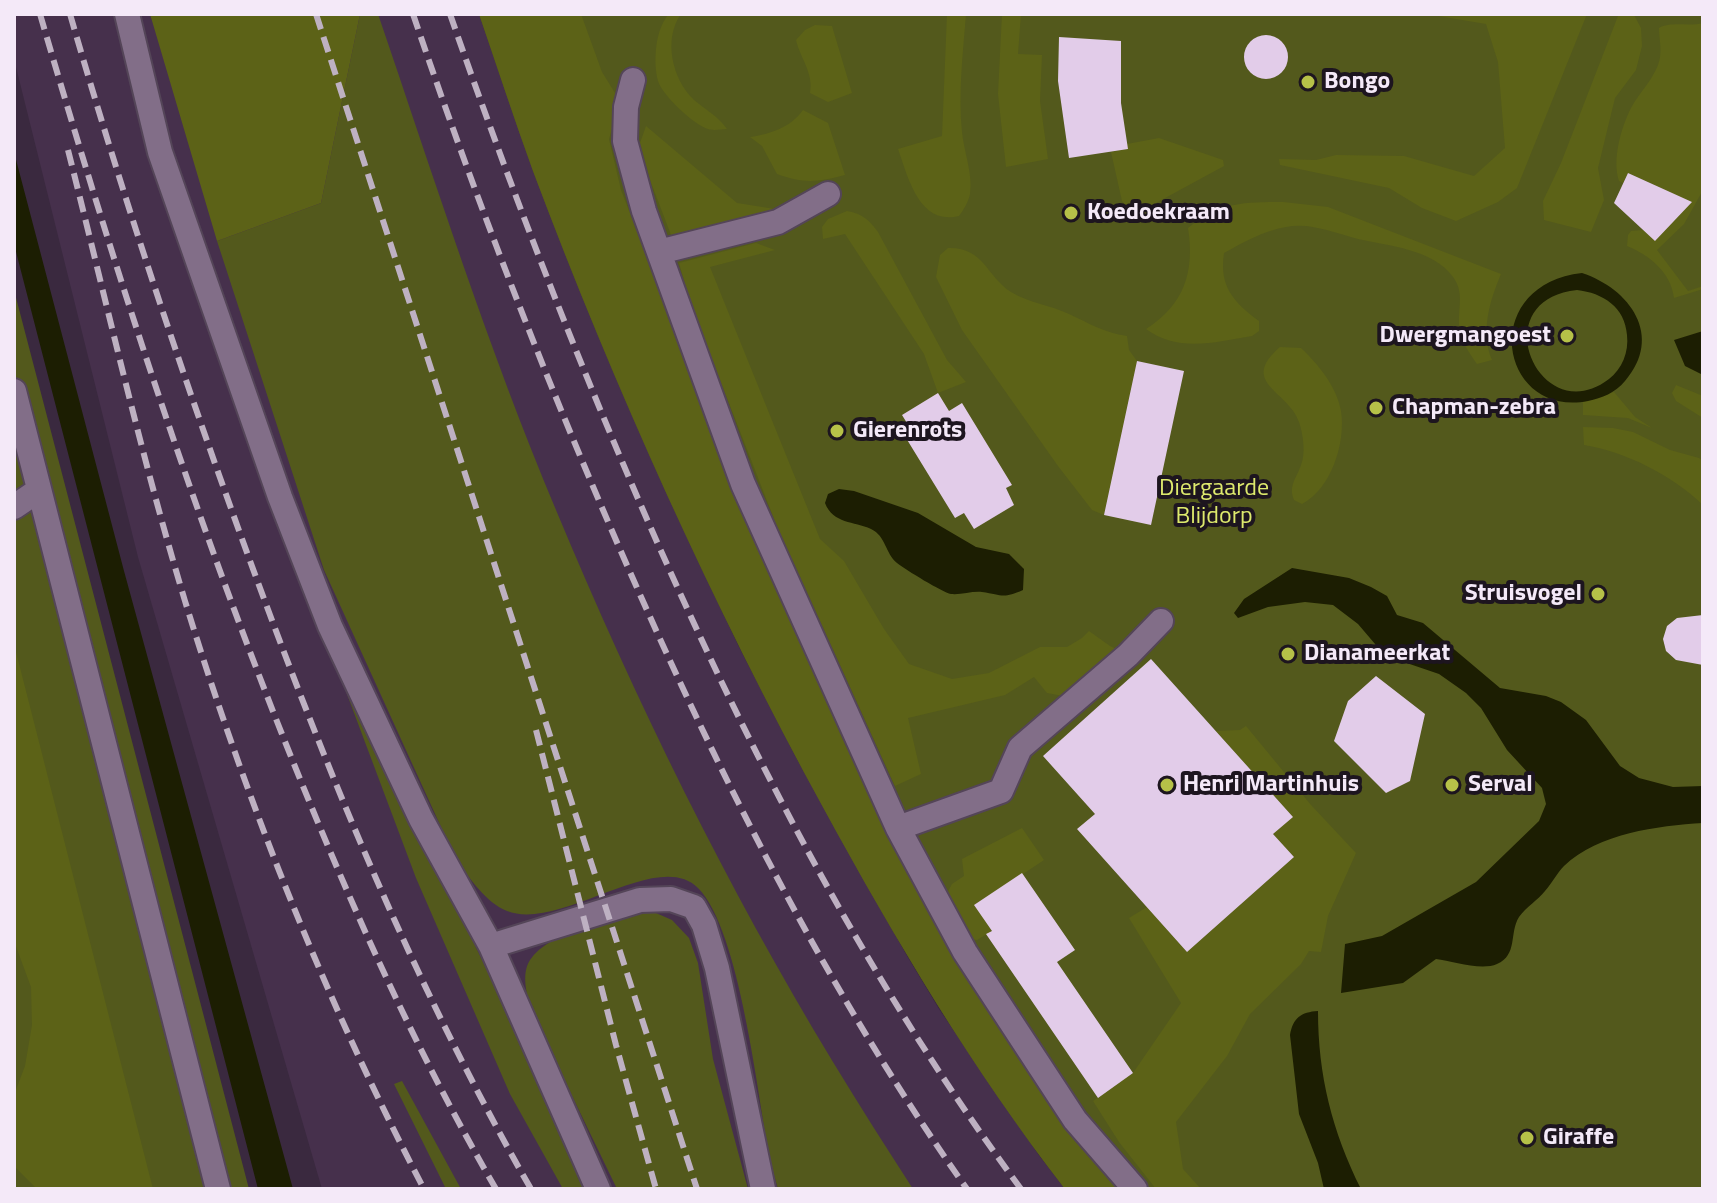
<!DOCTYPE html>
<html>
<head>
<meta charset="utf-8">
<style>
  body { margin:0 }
  #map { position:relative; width:1717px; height:1203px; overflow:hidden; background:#3a293f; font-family:"Titillium Web",sans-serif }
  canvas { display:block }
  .frame { position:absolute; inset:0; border:16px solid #f4e9f8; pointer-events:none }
</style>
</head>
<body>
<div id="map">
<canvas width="1717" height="1203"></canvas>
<div class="frame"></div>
</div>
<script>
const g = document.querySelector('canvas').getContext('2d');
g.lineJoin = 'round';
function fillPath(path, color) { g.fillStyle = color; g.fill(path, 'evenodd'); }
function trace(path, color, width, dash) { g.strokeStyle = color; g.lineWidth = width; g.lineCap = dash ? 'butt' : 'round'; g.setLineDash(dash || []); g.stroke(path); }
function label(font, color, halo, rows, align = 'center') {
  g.font = font + ' "Titillium Web",sans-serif'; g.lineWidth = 8; g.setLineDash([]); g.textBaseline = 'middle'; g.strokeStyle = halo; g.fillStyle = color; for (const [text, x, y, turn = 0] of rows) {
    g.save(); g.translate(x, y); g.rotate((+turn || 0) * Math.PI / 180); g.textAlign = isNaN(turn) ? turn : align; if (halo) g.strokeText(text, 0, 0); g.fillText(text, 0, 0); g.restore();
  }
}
fillPath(new Path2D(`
  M14,14h465l54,156 79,197 67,153 59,125 60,116 109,195 32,53 99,145 27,35h-743l-184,-632 -124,-498z`), '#46304c');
fillPath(new Path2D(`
  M360,14h18c57,167 110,334 178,496 79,190 171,377 277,552 26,43 53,85 80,127h-135l-8,-28c-12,-63 -30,-231 -72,-273 -40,-41 -138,44 -191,23 -21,-8 -37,-33 -51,-51l-132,-290 -107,-329 104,-38z
  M479,14h1224v1175h-638c-92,-119 -169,-248 -241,-380 -112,-205 -209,-419 -291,-638 -19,-52 -36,-105 -54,-157z
  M14,290l235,899h-235z
  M315,609l276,580h-28l-53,-95 -94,-216z
  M649,910l23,10 17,18 9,25 15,96 35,130h-131l-87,-180c-3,-15 -9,-35 0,-49 19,-29 86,-44 119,-50z
  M402,1081l59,108h-15l-52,-105z`), '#53591c');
fillPath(new Path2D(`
  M150,14h210l-39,189 -104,38z
  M479,14h102l21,58 18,29 -11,38 12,51 108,278 114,272 48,102 40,76 46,71 145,200h-57c-92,-119 -169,-248 -241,-380 -112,-205 -209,-420 -291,-638 -19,-52 -36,-105 -54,-157z
  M669,14h12c-18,25 -9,65 13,86 12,10 24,16 33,29 -5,0 -14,2 -19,0 -14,-4 -46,-34 -50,-48 -5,-19 -3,-52 11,-67z
  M947,14h19c-3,39 -8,79 -4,118 2,21 11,41 8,62 -2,9 -6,15 -11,22 -40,10 -51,-39 -61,-67l44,-13z
  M1002,14h19l-3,40 24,1 -2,46 8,58 -42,8 -8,-73z
  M1426,14h161l-70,174 -19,14 -42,19 -34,-13 -33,-20 -109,-23 -1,-6 37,1 20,-5 68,1 70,20 31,-28 -7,-86 -12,-38z
  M1621,14l13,1 7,13 1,18 -6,24 -21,28 -17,70 6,32 -13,32 -47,-12 -1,-19 18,-38 57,-147z
  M1703,23v167l-19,34 -27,26 31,41 15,-5v3l-29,9c-3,-26 -25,-43 -47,-52l1,-11 3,-4 12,-1 12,-45 -27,-12 -5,10 -4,-2c-7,-22 2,-53 12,-73 8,-15 21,-27 27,-43 5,-13 1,-25 1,-37 12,-7 30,-1 44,-5z
  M815,25l17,1 20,67 -24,9 -18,-9c4,-20 -10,-35 -14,-53l9,-10z
  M803,110l25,13 17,52c-27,7 -41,9 -68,-1l-15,-28 -12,-9c21,-3 41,-10 53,-27z
  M646,126l91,77 38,6 -104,26 -21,-55 -10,-37z
  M1159,138l64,22 1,6 -92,50 -10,-15 -11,-49 16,-3v-5z
  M1283,202l45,5 173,67c-11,26 -21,58 -9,86l-15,4c-7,-10 -15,-21 -17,-33 -4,-19 6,-37 -7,-54 -20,-28 -64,-31 -95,-38 -23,-6 -48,-17 -72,-12 -23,4 -42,15 -62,26 -5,33 9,49 35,68v10l-7,5c-36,6 -74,17 -106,-7 38,-24 49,-57 42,-101 31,-26 57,-26 95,-26z
  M847,211c16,3 22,9 31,21l69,128 19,22 -28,11 -14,-39 -79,-120 -22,5 -1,-12 6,-8z
  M756,243l19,7 -65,17 110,272 24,22 40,68 25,35 43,15 37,-6 51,-26h27l15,-9 7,-7 21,15 8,4 -55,46 -16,-3 -13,-16 -29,18 -97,23 13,56 -26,12 -119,-262 -84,-216 -13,-45z
  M948,248c36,-1 38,28 63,44 18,11 39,13 58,22 20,9 35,19 58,22l2,14 8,11 -33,154 -12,-5 -34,-44 -96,-136 -26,-53 4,-22z
  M1280,347l21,1c17,16 36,39 40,63 5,32 -10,78 -39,93l-8,-4c-6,-15 3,-22 7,-35 5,-12 2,-31 -2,-43 -10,-31 -61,-39 -19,-75z
  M1676,385l27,11v22l-27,-17 -4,-8z
  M1614,392l21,25 17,11 -24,-10 -45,-3v-13z
  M1583,427l30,1 20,4 37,18 29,8 4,3v44c-31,-30 -77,-53 -119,-60z
  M14,644l139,545h-116l-23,-23v-71l11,-29 7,-41 -1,-38 -17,-46z
  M1246,726l65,79 45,48 -28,63 -7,36 -12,-1 -8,13 -51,50 -23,42 -51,66 7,47 18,20h-45l-37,-47 -26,-41 40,-28 48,-70 -52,-85 18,-11 40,45 107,-95 -21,-23 19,-18 -76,-85 24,-1z
  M1022,828l22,32 -69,46 17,25 -15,9 -6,-1 -25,-44 6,-11 12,-8 -2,-17z`), '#5c6217');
fillPath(new Path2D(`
  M14,152l110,419 169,618h-35l-244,-945z
  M1582,273c48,16 82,63 43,108 -10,12 -23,17 -37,20 -89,17 -111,-116 -6,-128zM1577,290c26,3 48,17 50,45 2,17 -5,34 -18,44 -69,53 -127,-79 -32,-89z
  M1703,331v44l-18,-9 -11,-26z
  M839,489l15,2 64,22 58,34 33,7 15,15 -1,21c-20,9 -21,5 -41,2 -10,-1 -21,3 -31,2 -9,-2 -45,-24 -54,-31 -12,-10 -11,-27 -26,-34 -17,-8 -38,-5 -46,-26l3,-9z
  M1292,568l57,10 22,9 16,9 10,19 26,8 77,65 46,8 15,6 25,18 34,46 19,12 34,9 30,-1v37c-46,3 -104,10 -139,43 -7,7 -12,17 -19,25 -7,9 -19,16 -26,26 -10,16 -1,38 -22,47 -16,7 -45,-3 -61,-5l-33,24 -62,10 4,-49 37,-8 94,-54 63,-61 7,-17 -4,-16 -35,-38 -26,-42 -15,-15 -27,-19 -44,-15 -14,-8 -23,-27 -25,-19 -28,-3 -37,5 -30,11 -4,-5 10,-14z
  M1318,1011c0,64 14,120 43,178h-37l-6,-26 -19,-49 -9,-79c3,-17 11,-23 28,-24z`), '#1c1e02');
fillPath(new Path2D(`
  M1244 57a22 22 0 1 1 44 0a22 22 0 1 1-44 0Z
  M1059,37l62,4v62l7,46 -59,9 -11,-77z
  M1628,173l64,29 -37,39 -41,-38z
  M1137,361l47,10 -33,154 -47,-10z
  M938,393l11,18 13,-8 50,82 -6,3 8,17 -40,24 -10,-16 -9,5 -49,-80 7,-5 -11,-18z
  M1703,615v50l-27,-5 -10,-9 -3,-12 4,-13 10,-8z
  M1151,659l142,158 -20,17 21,23 -107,95 -110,-123 18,-15 -52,-58z
  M1376,676l49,38 -15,67 -24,12 -52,-52 14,-40z
  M1022,873l53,77 -18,12 76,111 -35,25 -112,-164 6,-3 -18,-26z`), '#e2cce9');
const lane = new Path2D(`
  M127,14l33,138 120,345 50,129 91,193 70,127 149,-46 31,-1 23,8 10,18 13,43 46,221
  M633,80l-7,27 -1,34 19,70 99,273 155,344 67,124 110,168 60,69
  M659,252l119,-30 50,-28
  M14,391l204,798
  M14,507l25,-17
  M898,828l103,-37 19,-43 108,-93 33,-34
  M491,946l107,243`);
trace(lane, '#544558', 28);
trace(lane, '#826e88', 24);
trace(new Path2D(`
  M40,14c70,240 146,477 238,710 63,159 132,317 218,465
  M70,14c54,187 116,372 183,555 78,213 165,423 278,620
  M316,14l381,1175
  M413,14c63,186 134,369 213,549 96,218 203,431 341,626
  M450,14c59,170 124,338 196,503 104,237 221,464 375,672
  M68,150c38,150 72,302 117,451 62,202 141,401 239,588
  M536,730l80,315 40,144`), '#beb1c2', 6, [16, 8]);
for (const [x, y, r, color] of [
  [1308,82,8,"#b6c148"],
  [1071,213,8,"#b6c148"],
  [1567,336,8,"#b6c148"],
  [1376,408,8,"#b6c148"],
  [837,431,8,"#b6c148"],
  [1598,594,8,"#b6c148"],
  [1288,654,8,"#b6c148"],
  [1167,785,8,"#b6c148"],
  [1452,785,8,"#b6c148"],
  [1527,1138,8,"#b6c148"]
]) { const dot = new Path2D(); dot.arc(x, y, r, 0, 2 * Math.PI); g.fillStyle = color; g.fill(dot); trace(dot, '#1d151f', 3); }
label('bold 24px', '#f4e9f8', '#1d151f', [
  ["Bongo",1324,82],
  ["Koedoekraam",1087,213],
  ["Dwergmangoest",1551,336,"right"],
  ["Chapman-zebra",1392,408],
  ["Gierenrots",853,431],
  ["Struisvogel",1582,594,"right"],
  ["Dianameerkat",1304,654],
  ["Henri Martinhuis",1183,785],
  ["Serval",1468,785],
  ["Giraffe",1543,1138]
], 'left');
label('24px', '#deea6d', '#1d151f', [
  ["Diergaarde",1214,489],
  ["Blijdorp",1214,517]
]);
</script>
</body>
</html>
